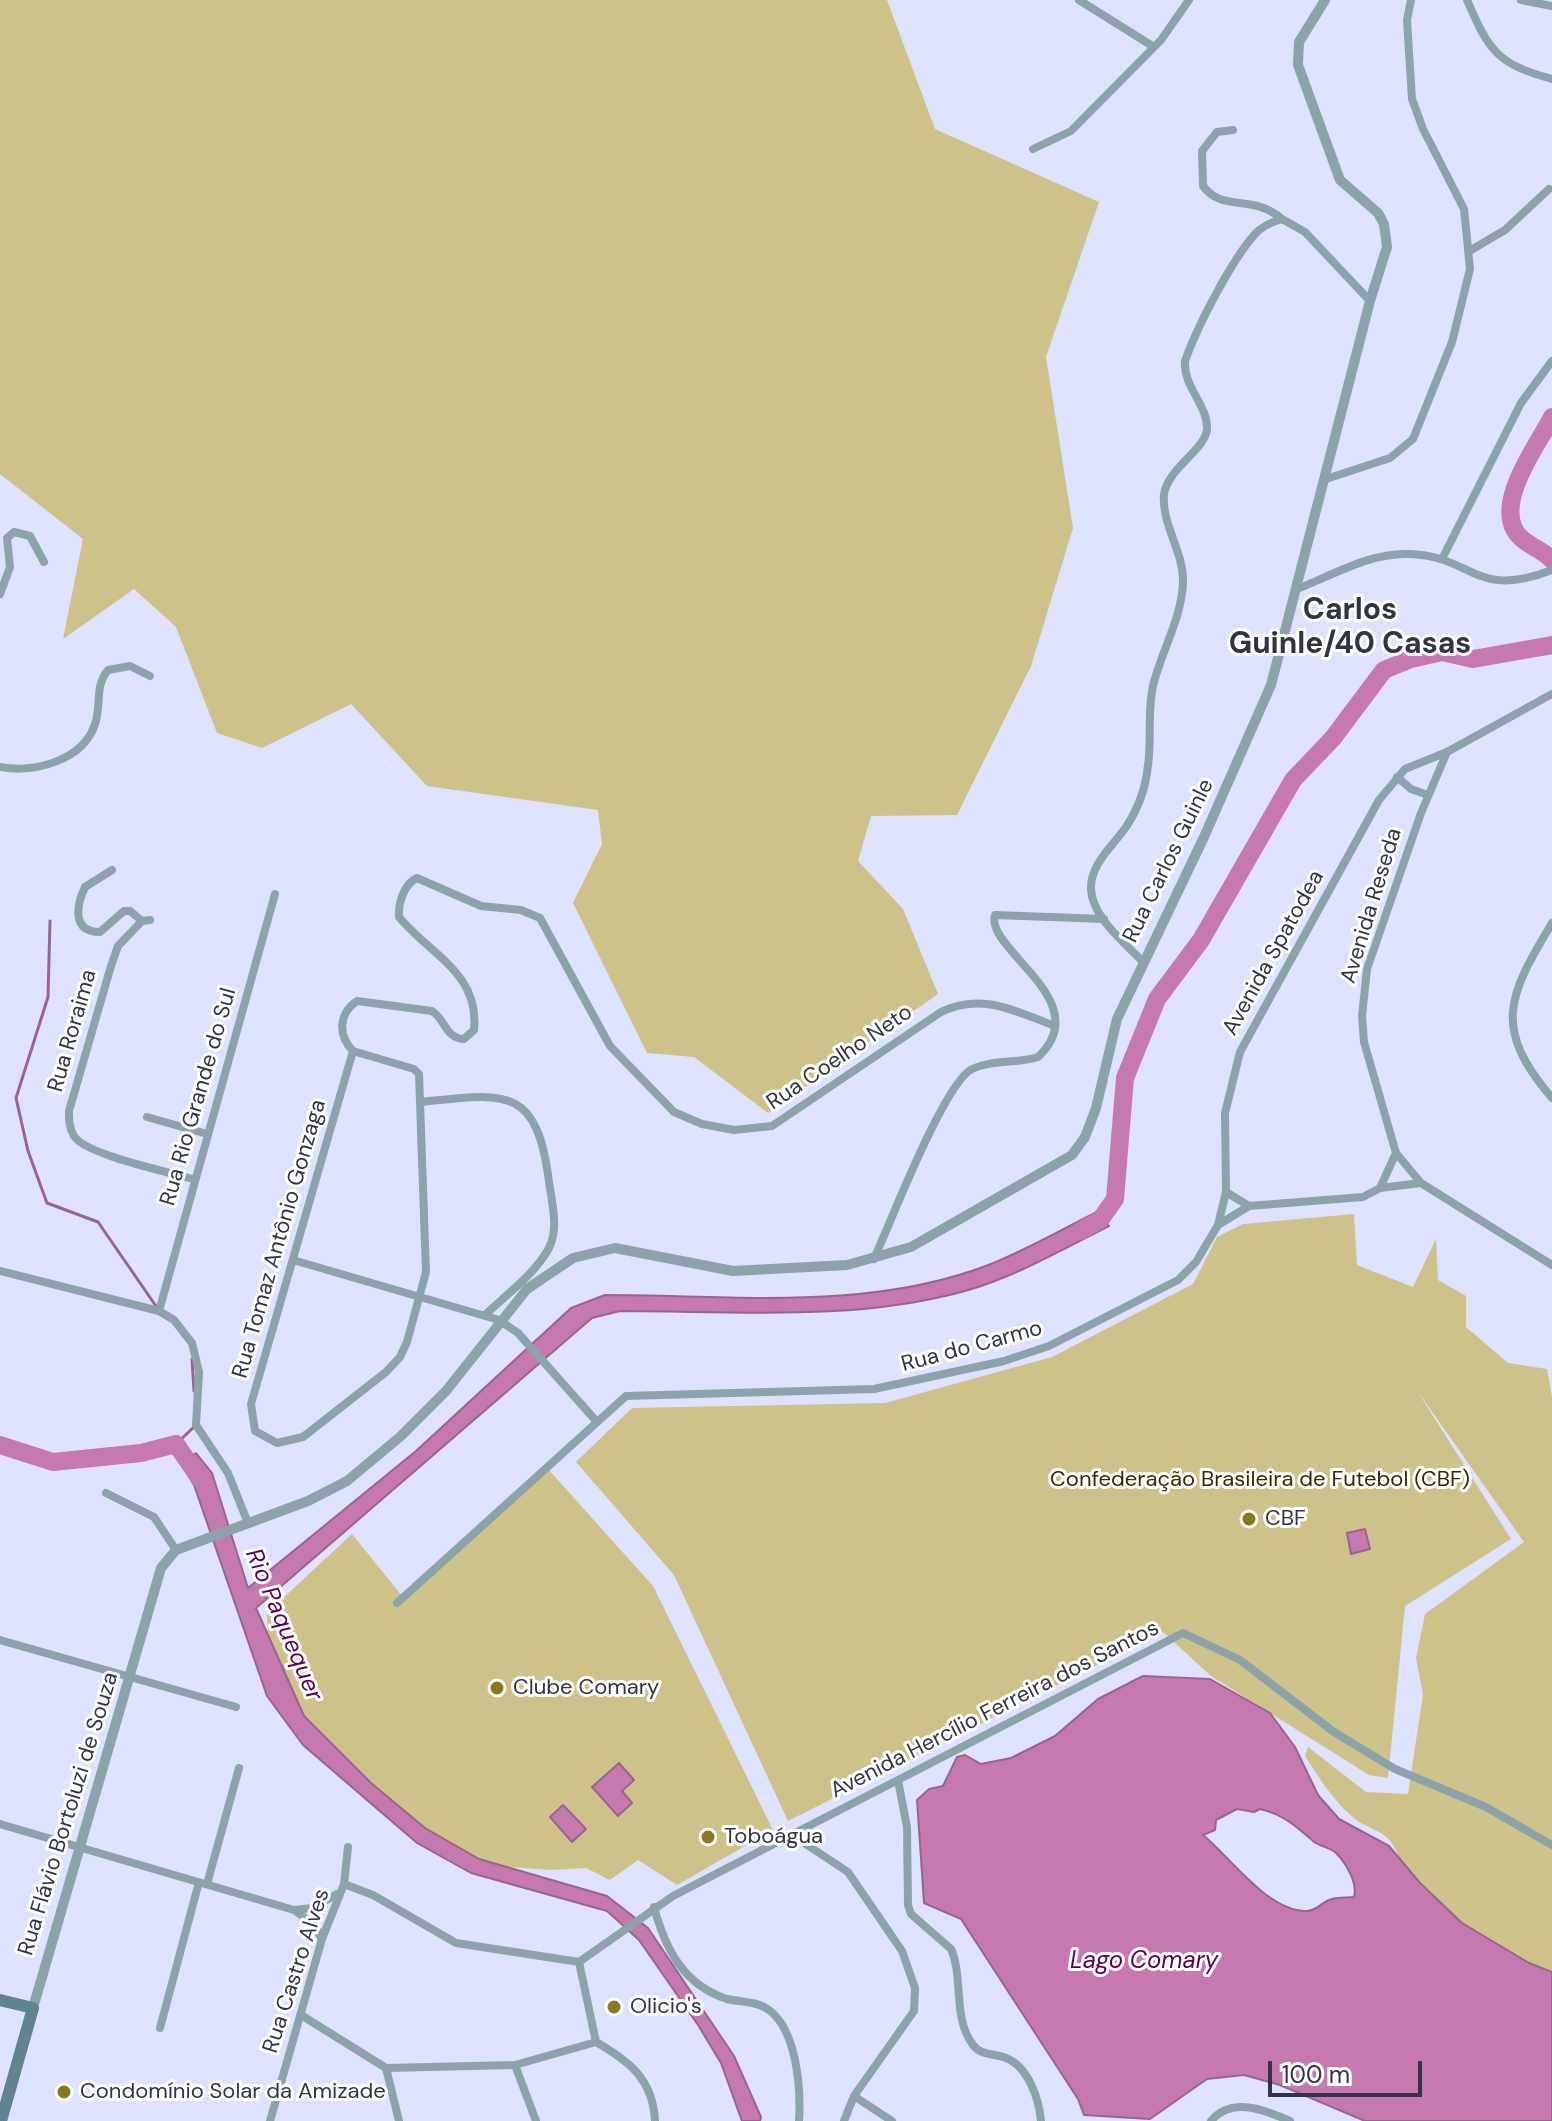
<!DOCTYPE html>
<html>
<head>
<meta charset="utf-8">
<style>
  body { margin:0 }
  #map { position:relative; width:1552px; height:2121px; overflow:hidden; background:#dee2fe; font-family:"DM Sans",sans-serif }
  canvas { display:block }
  .scale { position:absolute; left:1268px; top:2061px; width:154px; height:36px; box-sizing:border-box; border:4px solid #323445; border-top:0; padding-left:10px; font-size:24px; line-height:28px; white-space:nowrap; color:#323445; -webkit-text-stroke:6px #fff; paint-order:stroke }
</style>
</head>
<body>
<div id="map">
<canvas width="1552" height="2121"></canvas>
<div class="scale">100 m</div>
</div>
<script>
const g = document.querySelector('canvas').getContext('2d');
g.lineJoin = 'round';
function fillPath(path, color) { g.fillStyle = color; g.fill(path, 'evenodd'); }
function trace(path, color, width, dash) { g.strokeStyle = color; g.lineWidth = width; g.lineCap = dash ? 'butt' : 'round'; g.setLineDash(dash || []); g.stroke(path); }
function label(font, color, halo, rows, align = 'center') {
  g.font = font + ' "DM Sans",sans-serif'; g.lineWidth = 6; g.setLineDash([]); g.textBaseline = 'middle'; g.strokeStyle = halo; g.fillStyle = color; for (const [text, x, y, turn = 0] of rows) {
    g.save(); g.translate(x, y); g.rotate((+turn || 0) * Math.PI / 180); g.textAlign = isNaN(turn) ? turn : align; if (halo) g.strokeText(text, 0, 0); g.fillText(text, 0, 0); g.restore();
  }
}
fillPath(new Path2D(`
  M0,0h887l48,129 164,73 -53,155 27,171 -42,138 -74,149 -86,1 -13,45 45,48 35,85 -170,119 -74,-56 -47,-4 -74,-150 29,-59 -4,-34 -171,-24 -76,-82 -89,44 -45,-15 -41,-106 -42,-38 -71,50 20,-100 -83,-65z
  M1354,1214l3,51 56,22 23,-48 2,41 28,16v31l42,36 39,6 5,28v576c-50,-15 -107,-45 -140,-87 -10,-12 -11,-31 -21,-44 -9,-12 -25,-14 -36,-23 -20,-16 -36,-41 -50,-63l3,-9 58,45 42,2 15,-100 -7,-36 9,-44 99,-72 -108,-153 95,150 -106,67 -17,172 -19,-3 -158,-99 -48,-44 -375,189 -114,-246 -98,-113 56,-54 253,-5 167,-46 141,-73 24,-47 26,-13z
  M548,1469l105,117 120,244 -96,55 -39,-25 -28,20 -24,-12 -35,2 -53,-4 -19,-7 -54,-31 -54,-45 -67,-67 -36,-77 -1,-26 85,-79 50,62z`), '#cdc289');
const water = new Path2D(`
  M1095,1213l14,13c-46,23 -94,51 -144,65 -112,31 -231,20 -345,20l-28,7 -336,290 48,108 67,67 54,45 54,31 128,37 41,32 86,128 27,61 -1,4h-18l-21,-58 -23,-38 -59,-85 -32,-29 -136,-38 -54,-30 -114,-98 -36,-49 -73,-211 -13,-22 15,-10 16,20 36,115 168,-137 155,-143 34,-13c127,0 264,17 386,-31 35,-14 70,-34 104,-51z
  M1365,1529l5,20 -19,5 -4,-21z
  M1143,1676l67,3 60,34 25,34 23,48 21,24 50,27 31,37 42,40 67,40 23,9v149h-187l-85,-36 -36,-10 -37,4 -57,40 -66,-4 -6,-16 -117,-180 -37,-16 -7,-103 12,-11 14,-3 14,-29 8,-2 16,9 30,-6 44,-22 43,-37zM1237,1809l17,3 6,-3c23,5 37,18 53,32 7,6 17,6 23,12 10,10 22,30 18,44 -8,1 -17,0 -25,3 -8,3 -13,11 -22,11 -39,1 -77,-54 -104,-76l12,-5 1,-10z
  M619,1763l15,17 -12,11 10,12 -14,13 -26,-29z
  M563,1805l23,24 -14,13 -22,-25z`);
fillPath(water, '#c579ae');
trace(water, '#99648e', 2);
trace(new Path2D(`
  M50,921l-2,76 -32,101 12,53 19,52 51,19 60,87
  M192,1359l2,32
  M176,1444l19,-18`), '#99648e', 3);
trace(new Path2D(`
  M1552,417c-14,28 -63,91 -31,121 10,9 22,12 31,22
  M1080,1231l20,-11 15,-21 10,-121 32,-79 44,-59 92,-160 40,-42 51,-68 27,-11 31,-7 31,7 79,-14
  M0,1445l53,17 88,-9 35,-9 24,35`), '#c579ae', 18);
trace(new Path2D(`
  M1079,0l75,47
  M1467,0c22,51 30,64 85,79
  M1521,0l31,6
  M1233,130l-16,2 -15,19 1,35c20,27 49,7 79,33
  M1033,149l38,-18 90,-91 28,-40
  M1471,250l34,-20 44,-41
  M1326,479l64,-21 23,-19 39,-97 18,-73 -6,-60 -41,-80 -11,-30 -5,-79 4,-20
  M1442,559l79,-156 31,-42
  M1297,589c36,-14 74,-37 112,-35 65,2 65,46 143,16
  M0,594l10,-27 -3,-29 7,-6 16,4 14,26
  M1552,694l-105,58 -26,61 -54,156 -5,47 2,26 32,111 25,30 131,82
  M0,767c34,6 83,-6 95,-43 7,-20 -1,-37 13,-54l22,-4 20,10
  M1397,777l14,12 17,6
  M112,870l-27,17c-9,19 -13,45 15,45l24,-21h6l12,10
  M150,920l-8,1 -24,25 -7,20 -42,145c0,8 0,17 5,25 12,19 95,36 119,43
  M1552,923c-44,73 -60,105 0,175
  M1143,962c-18,-19 -51,-45 -52,-73 -1,-25 22,-43 35,-62 12,-18 20,-41 22,-62 4,-26 -1,-53 5,-79 8,-34 29,-68 30,-104 1,-30 -22,-58 -19,-88 4,-26 42,-45 43,-65 1,-24 -24,-42 -22,-68 12,-34 46,-100 70,-127 7,-8 17,-12 27,-15l23,13 65,69
  M353,1051c-15,-15 -15,-37 4,-50l75,10c14,9 13,27 32,28l10,-9c6,-57 -44,-75 -75,-113 -1,-14 5,-33 18,-39l64,28 40,4 19,8 70,128 64,66 28,12 32,6 38,-4 169,-114c41,-20 74,-1 114,14
  M353,1051l61,18 5,5 7,198 -19,70 -7,15 -14,15 -83,65 -26,6 -22,-12 -4,-27z
  M421,1102c84,-9 116,-17 128,80 3,21 10,46 0,66 -14,26 -43,47 -64,67
  M147,1117l60,17
  M1380,1188l16,-35
  M1249,1206l-23,-14 -1,-79 15,-61 139,-252 26,-31 42,-17
  M1218,1225l8,-33
  M874,1259c16,-35 70,-176 98,-190 21,-10 46,-5 66,-12 60,-56 -54,-108 -43,-142l109,4
  M293,1260l206,60 19,13 79,89
  M0,1271l159,40 15,9 18,23 7,29 -3,53 32,48 20,50
  M159,1311l116,-417
  M106,1493l48,24 22,33
  M397,1603l229,-207 248,-7 130,-28 45,-15 129,-66 18,-18 22,-37 31,-19 114,-9 17,-9 41,-5
  M0,1640l236,67
  M898,1780l9,47 1,78 3,9 40,35c13,29 1,68 22,96 8,11 21,8 33,13 23,9 33,42 35,63
  M0,1824l294,86 21,15 6,13
  M792,1835l56,37 54,79 13,37 -1,23 -60,85 -10,25
  M207,1884l32,-116
  M344,1884l4,-37
  M654,1907c11,41 29,78 73,92 12,3 27,2 37,8 33,17 37,82 35,114
  M294,1910l19,-2 24,-14
  M579,1962l94,-66 510,-263 57,27 94,72 61,37 91,38 66,38
  M579,1962l17,80
  M301,2015l85,53 129,-3 81,-23
  M160,2028l39,-146
  M596,2042c33,19 57,37 59,79
  M515,2065l21,56
  M386,2068l13,53
  M854,2096l38,25
  M270,2121l52,-182 22,-55 29,11 83,48 123,19
  M1211,2121c21,-25 54,-11 79,0`), '#8ca3aa', 8);
trace(new Path2D(`
  M33,2008l128,-440 15,-18 132,-49 39,-20 54,-45 45,-45 81,-102 46,-31 42,-10 118,23 114,-6 64,-18 161,-92 13,-18 11,-29 21,-89 87,-182 67,-152 99,-384 17,-54 -3,-23 -6,-11 -38,-33 -42,-115 1,-23 26,-42`), '#8ca3aa', 10);
trace(new Path2D(`
  M0,2000l33,8 -32,113`), '#60838e', 12);
for (const [x, y, r, color] of [
  [1249,1519,8,"#89791e"],
  [497,1688,8,"#89791e"],
  [708,1837,8,"#89791e"],
  [614,2007,8,"#89791e"],
  [64,2092,8,"#89791e"]
]) { const dot = new Path2D(); dot.arc(x, y, r, 0, 2 * Math.PI); g.fillStyle = color; g.fill(dot); trace(dot, '#fff', 3); }
label('22px', '#323445', '#fff', [
  ["Rua Carlos Guinle",1169,861,-64],
  ["Avenida Reseda",1372,906,-73],
  ["Avenida Spatodea",1274,953,-61],
  ["Rua Roraima",73,1031,-74],
  ["Rua Coelho Neto",840,1058,-34],
  ["Rua Rio Grande do Sul",199,1097,-74],
  ["Rua Tomaz Antônio Gonzaga",280,1239,-74],
  ["Rua do Carmo",972,1347,-15],
  ["Avenida Hercílio Ferreira dos Santos",995,1710,-27],
  ["Rua Flávio Bortoluzi de Souza",69,1814,-73],
  ["Rua Castro Alves",297,1971,-72]
]);
label('22px', '#332c02', '#fff', [
  ["Confederação Brasileira de Futebol (CBF)",1260,1480]
]);
label('22px', '#323445', '#fff', [
  ["CBF",1265,1519],
  ["Clube Comary",513,1688],
  ["Toboágua",724,1837],
  ["Olicio's",630,2007],
  ["Condomínio Solar da Amizade",80,2092]
], 'left');
label('italic 24px', '#60004d', '#fff', [
  ["Rio Paquequer",283,1625,67],
  ["Lago Comary",1144,1962]
]);
label('bold 30px', '#323445', '#fff', [
  ["Carlos",1350,611],
  ["Guinle/40 Casas",1350,645]
]);
</script>
</body>
</html>
